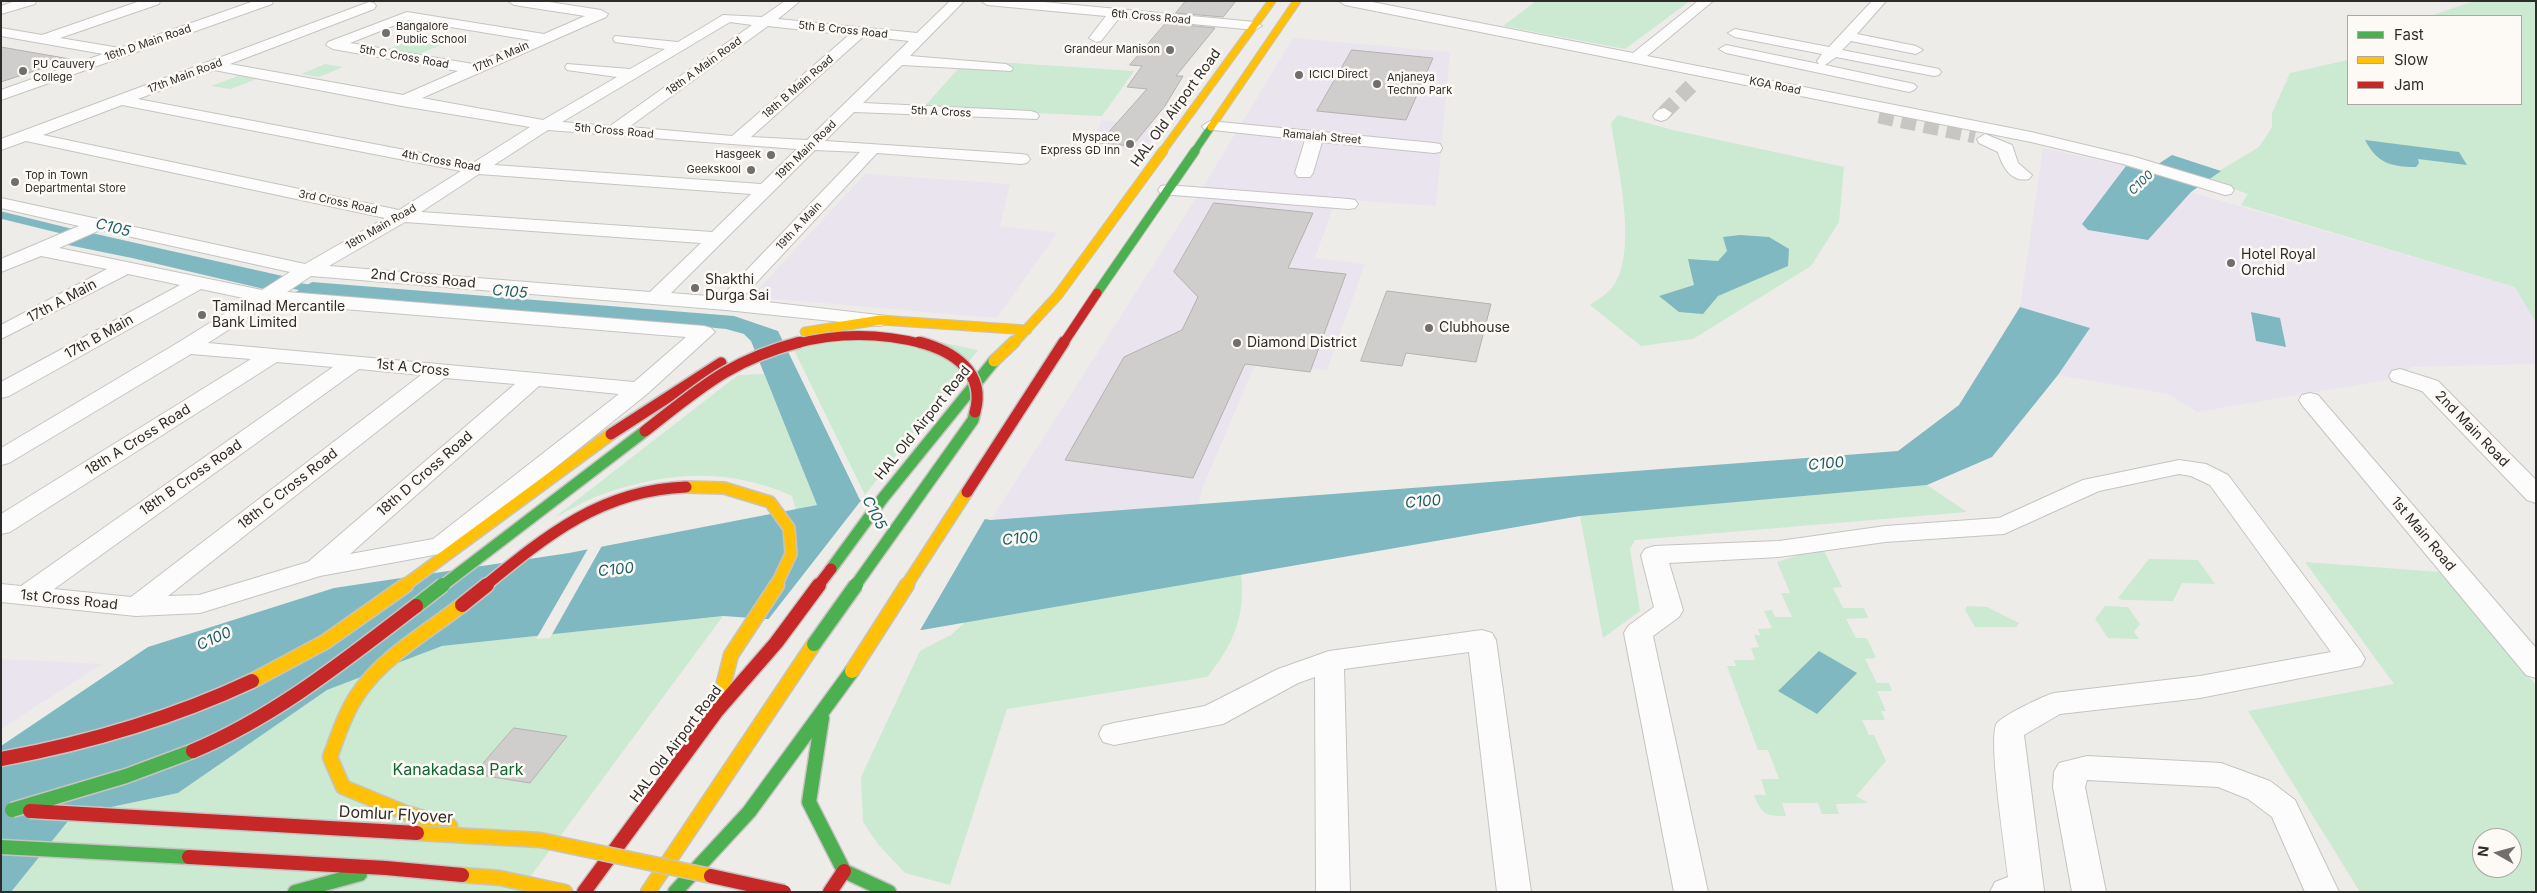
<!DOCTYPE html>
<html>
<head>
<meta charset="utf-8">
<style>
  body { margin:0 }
  #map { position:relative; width:2537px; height:893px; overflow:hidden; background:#eeece9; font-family:Inter,sans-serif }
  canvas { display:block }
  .frame { position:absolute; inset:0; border:2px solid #2e2c2b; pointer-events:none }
  .legend { position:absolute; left:2347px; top:15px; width:175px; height:90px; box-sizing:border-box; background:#fdf9f5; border:1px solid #aaa7a4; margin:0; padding:6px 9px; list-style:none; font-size:15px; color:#2e2c2b }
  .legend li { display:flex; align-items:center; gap:10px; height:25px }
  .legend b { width:25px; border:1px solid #aaa7a4 }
  .north { position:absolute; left:2472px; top:828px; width:50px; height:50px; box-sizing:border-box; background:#fdf9f5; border:1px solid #aaa7a4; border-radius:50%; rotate:277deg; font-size:14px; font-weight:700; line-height:20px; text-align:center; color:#2e2c2b }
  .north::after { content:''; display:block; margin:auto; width:18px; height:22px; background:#716f6e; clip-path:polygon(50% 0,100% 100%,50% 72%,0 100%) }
</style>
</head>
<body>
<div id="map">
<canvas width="2537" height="893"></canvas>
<div class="frame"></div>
<ul class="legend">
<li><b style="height:6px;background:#4caf50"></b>Fast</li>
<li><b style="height:6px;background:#ffc107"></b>Slow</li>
<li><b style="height:6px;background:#c62828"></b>Jam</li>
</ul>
<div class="north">N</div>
</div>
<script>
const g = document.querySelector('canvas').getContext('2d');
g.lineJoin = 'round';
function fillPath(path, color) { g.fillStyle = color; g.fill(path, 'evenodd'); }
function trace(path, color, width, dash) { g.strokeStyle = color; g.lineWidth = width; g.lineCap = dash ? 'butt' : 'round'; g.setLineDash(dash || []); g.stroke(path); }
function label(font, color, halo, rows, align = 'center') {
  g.font = font + ' Inter,sans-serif'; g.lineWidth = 5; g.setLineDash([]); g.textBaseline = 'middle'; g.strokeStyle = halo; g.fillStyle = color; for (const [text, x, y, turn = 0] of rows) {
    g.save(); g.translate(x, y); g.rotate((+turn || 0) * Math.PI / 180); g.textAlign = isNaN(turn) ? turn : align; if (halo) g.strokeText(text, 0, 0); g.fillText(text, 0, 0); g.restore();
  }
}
fillPath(new Path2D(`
  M1293,38l157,14 -14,154 -100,-7 -21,59 50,6 -38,106 -71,-8 -54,127 -3,15 -208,16 212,-333z
  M1101,120l63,7 -21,25 -49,-7z
  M2043,148l83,18 -3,4 25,70 43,-48 324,95 21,36v41l-124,3 -12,9 -13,4 -190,32 -29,-18 -110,-19 31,-47 -69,-21z
  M865,174l145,10 -10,42 57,7 -60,85 -246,-21z
  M1,659l101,5 -101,65z`), '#eae4ef');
fillPath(new Path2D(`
  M1536,1h154l-65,48 -122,-23z
  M2474,1h62v322l-21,-36 -274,-82 7,-11 -42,-15 53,-32 13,-20v-14l18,-40 58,-13v44h173v-88h-91z
  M418,37l30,5 -29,12 -30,-5z
  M966,60l168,11 -32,45 -179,-8z
  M325,64l18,3 -24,10 -18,-3z
  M238,76l19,3 -27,10 -19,-3z
  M1618,115l55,15 171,37 -5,55 -28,44 -118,73 -52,7 -51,-41c6,-5 16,-10 21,-16 29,-34 6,-124 0,-166z
  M910,336l68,14 -113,145 -73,-149z
  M764,374l53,131 -21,5 -4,-14c-61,-28 -123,-25 -186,-3 -17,5 -34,16 -51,24l183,-142z
  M1927,485l40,27 -332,28 -5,9 10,62 -37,27 -23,-122z
  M1822,547l20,40 -9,1 10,20h21l4,10 -22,1 10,19h11l9,20 -11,1 12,24h12l3,8h-15l9,20h-5l4,9h-23l7,15h5l12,26 -30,35 12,7 -32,1 3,10h-17l-4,-11h-36l4,13c-21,0 -24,-1 -32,-21h12l-5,-16h18l-11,-29h-10l-31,-84h9l-2,-6h21l-4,-12 8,-1 -5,-12h6l-2,-6 14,-1 -8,-17 8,-1 3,7h17l-11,-24h9l-13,-31z
  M2149,559l49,1 17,24 -33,-1 -9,18 -50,-1 -5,-2z
  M2305,562l135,10 96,113v207h-176l-112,-181 146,-27zM2482,838h30v30h-30z
  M1241,574c5,41 -8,72 -34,103l-200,32 -57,176 -45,-12 -27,-29 -15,-22 -2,-45 59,-126 31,-16 14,-13z
  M1967,606l20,1 32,16 -3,4h-41l-10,-17z
  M2105,606l23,1 12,17 -6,8 5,7 -31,-1 -13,-19z
  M723,616l-204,276h-508l62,-77 105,-22 149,-103 115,-44z`), '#cce9d1');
fillPath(new Path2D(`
  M2365,140l94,12 8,13 -49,-6 1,4 -3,4c-25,0 -39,-4 -51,-27z
  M2172,155l49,16 -30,21 -43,48 -60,-10 -6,-6 44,-58 20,6z
  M87,232l200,45 -23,12 -132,-31 -69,-14z
  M1740,235l29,2 20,12 -1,17 -70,30 -15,18 -24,-2 -20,-16 35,-11 -6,-26 30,2 9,-10 -4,-14z
  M312,282l422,34 44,15 82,169 131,20 907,-69 61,-46 61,-98 70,21 -32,47 -66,82 -65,28 -347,31 -658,114 -199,-14 -281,30 -115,44 -149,103 -105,22 -62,77h-10v-146l147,-99 186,-59 235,-35 248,-48 -66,-164 -7,-7 -18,-5 -92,-9 -343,-25z
  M2251,312l29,6 6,29 -30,-6z
  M1819,651l38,22 -40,41 -39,-23z`), '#7fb8c0');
fillPath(new Path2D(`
  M863,498l123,19 -67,115 -152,-11z
  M603,544l-53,94 -14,1 53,-92z`), '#eeece9');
trace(new Path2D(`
  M1,215l77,19
  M285,284l29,5`), '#7fb8c0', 7);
const building = new Path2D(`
  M1186,1h50l-13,16 -47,-4z
  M1166,23l49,5 -39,48h7l-18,30 -33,40 -33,-3 48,-54 -20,-2 15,-21 -12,-1z
  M1,47l69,12 -69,23z
  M1352,50l81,8 -27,62 -89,-9z
  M1214,203l99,10 -25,55 58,6 -36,98 -65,-8 -52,114 -128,-18 59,-103 58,-27 16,-33 -24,-25z
  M1387,291l104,13 -15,58 -70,-9 -4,13 -41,-5z
  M514,728l53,8 -37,47 -56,-9z`);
fillPath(building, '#d0cecc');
trace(building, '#b4b2b0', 1);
trace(new Path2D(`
  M1664,113l27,-27
  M1879,116l96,20`), '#c8c6c3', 15, [15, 8]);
const street = new Path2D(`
  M15,1h21l-1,3 -34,10v-8z
  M140,1h20l-1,3 -99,34 60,10 134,-47h19l-1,3 -271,96v-10l102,-36 -102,-18v-8l41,7z
  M508,1h35l58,9 7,4 -2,3 -184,81 121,22 74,-43 -50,-7 -2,-3 2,-3 63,5 35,-20 -50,-7 -2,-3 2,-3 63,6 45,-27 39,2 23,-16h15l-22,18 139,14 33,-32h14l-54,55 96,8 7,4 -2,3 -109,-6 -39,38 168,8 6,2 2,3 -2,3 -183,-7 -29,29 196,13 6,1 3,4 -3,4 -6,1 -144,-11 -136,146 146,17 3,4 -3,4 -7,2 -154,-16 -415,-34 -24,16 417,34 7,2 4,4 -68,62 -197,158 -130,24 -120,37 -64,3 -135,-14v-18l20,2 312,-219 -56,-5 -267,170 -9,2v-20l250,-155 -60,-5 -182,109 -8,2v-17l178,-106 69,-43 -47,-10 -192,107 -8,2v-16l179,-97 -52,-11 -127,65v-14l106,-56 -66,-13 -40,16v-13l78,-33 -78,-18v-10l304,66 80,-46 -359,-77 -25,9v-11l368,-137 5,1 2,3 -2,3 -144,55 173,31 55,-24 -125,-22 -7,-4 2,-3 79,-30 137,22 41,-18 -71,-11zM408,20l122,20 -57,24 -123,-21zM730,22l22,3 -142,101 -48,-4zM768,26l81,9 -117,101 -103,-9zM864,36l45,5 -102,99 -56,-3zM214,70l188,36 128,21 -57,36 -335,-64zM122,105l339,66 -62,39 -356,-75zM548,130l249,19 -36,35 -267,-19zM815,150l45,2 -139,145 -50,-4zM479,174l272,20 -39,38 -291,-20zM405,222l296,21 -51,49 -321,-26zM100,230l190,42 -28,18 -203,-42zM270,303l416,34 -52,45 -426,-39zM359,369l62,6 -290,222 -77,-8zM445,378l70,6 -207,178 -109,33 -31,1zM539,386l80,8 -186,145 -83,15z
  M981,1h52l222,21 7,4 -7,4 -135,-13 -19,24 -5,1 -7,-4 17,-22 -119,-11z
  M1339,1h28l266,52 65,-52h15l-66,55 384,76 104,25 96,29 3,4 -3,4 -6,1 -102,-31 -92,-22 -686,-137z
  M1872,1h14l-29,33 59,12 7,4 -7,4 -65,-13 -9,9 97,19 2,3 -2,3 -5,1 -98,-19 -11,8 89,19 3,3 -3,3 -5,2 -183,-39 -7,-4 7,-4 93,19 -2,-3 5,-7 -87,-17 -7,-4 7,-4 94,18z
  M1664,108l8,5 -5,6 -6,2 -6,-2 -2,-3 5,-6z
  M1210,121l224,22 6,1 2,4 -2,4 -6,1 -112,-11 -9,31 -3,4h-12l-3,-4 10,-33 -101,-11 -2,-3z
  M1985,134l27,11 6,18 14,12 -3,4c-18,4 -27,-13 -31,-27l-19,-9 -2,-4z
  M1167,185l182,14 6,1 3,4 -3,4 -6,1 -188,-15 -3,-4 3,-4z
  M2400,369l38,12 98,99v23l-9,-3 -105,-109 -30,-10 -3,-5 3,-5z
  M2310,393l8,2 218,253v30l-10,-3 -224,-270 -3,-5 3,-5z
  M2179,460l27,4 22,11 133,177 4,7 -4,7 -161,32 -140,16 -36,21 20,156 -54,1 5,-10 13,-5c-2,-22 -21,-142 -11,-154 7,-8 46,-27 57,-30l146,-17 131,-24 -121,-167 -19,-9 -12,-2 -80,17 -95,43 -119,8 -106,15 -110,6 14,47 -4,7 -26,19 55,256h-34l-50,-259 4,-7 26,-19 -13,-52 4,-6 9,-3 125,-5 106,-15 114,-8 84,-38z
  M1482,630l10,3 4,7 35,252h-34l-28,-240 -125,17 6,223h-34l-1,-215 -17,6 -75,41 -109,21 -11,-3 -4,-8 4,-8 11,-3 91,-17 73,-37 51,-18z
  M2087,756l134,7 49,18 25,19 44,92h-34l-33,-75 -24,-18 -30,-12 -131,-7 -2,7 21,105h-34l-19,-105 1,-15 5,-9z`);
const fastFar3 = new Path2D(`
  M1194,152l17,-25`);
const fastFar2 = new Path2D(`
  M1097,293l98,-142`);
const fastFar1 = new Path2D(`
  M831,569l52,-71 111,-137`);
const fast = new Path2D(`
  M822,718l-13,84 35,69 45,21
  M1,847l188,10
  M295,892l65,-18
  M675,892l74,-80 103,-141`);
const slowFar3 = new Path2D(`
  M1211,127l86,-126
  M1162,152l110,-151`);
const slowFar2 = new Path2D(`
  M805,332l75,-12 147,10
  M1013,344l45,-49 105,-144`);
const slowFar1 = new Path2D(`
  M994,361l20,-19
  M686,487l38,1 46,14 19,26 2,26 -15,32
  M404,586l207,-152
  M906,586l61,-94`);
const slow = new Path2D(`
  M852,671l55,-86
  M252,681l73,-39 81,-57
  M718,706l13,-51 46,-70
  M450,826l-44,-13 -63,-26 -13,-30c8,-21 15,-44 28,-63 25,-37 69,-62 104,-89
  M462,875l38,3 65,14
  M648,892l166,-248`);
const jamFar2 = new Path2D(`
  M1063,344l34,-51`);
const jamFar1 = new Path2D(`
  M611,434l110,-71
  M967,492l97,-150
  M485,586c62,-51 117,-96 201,-99
  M818,586l13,-17`);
const jam = new Path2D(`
  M462,605l25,-20
  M1,759c87,-16 170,-40 251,-78
  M189,857l197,11 76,7
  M584,892l132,-180 60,-69 43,-58
  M830,892l14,-21`);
trace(street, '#c6c4c2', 2);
trace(fastFar3, '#c6c4c2', 9);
trace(fastFar2, '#c6c4c2', 11);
trace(fastFar1, '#c6c4c2', 14);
trace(fast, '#c6c4c2', 17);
trace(slowFar3, '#c6c4c2', 9);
trace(slowFar2, '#c6c4c2', 11);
trace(slowFar1, '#c6c4c2', 14);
trace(slow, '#c6c4c2', 17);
trace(jamFar2, '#c6c4c2', 11);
trace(jamFar1, '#c6c4c2', 14);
trace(jam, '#c6c4c2', 17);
fillPath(street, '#fcfcfc');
trace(fastFar3, '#4caf50', 7);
trace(fastFar2, '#4caf50', 9);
trace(fastFar1, '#4caf50', 11);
trace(fast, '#4caf50', 14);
trace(slowFar3, '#ffc107', 7);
trace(slowFar2, '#ffc107', 9);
trace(slowFar1, '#ffc107', 11);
trace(slow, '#ffc107', 14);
trace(jamFar2, '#c62828', 9);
trace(jamFar1, '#c62828', 11);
trace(jam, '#c62828', 14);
const fastBridgeFar1 = new Path2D(`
  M442,586l203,-155
  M855,586l118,-166 2,-8`);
const fastBridge = new Path2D(`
  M416,606l27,-21
  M814,644l42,-59
  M12,810l114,-34 67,-25`);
const slowBridge = new Path2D(`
  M417,833l123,7 171,36`);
const jamBridgeFar2 = new Path2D(`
  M795,344c41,-11 86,-11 128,0`);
const jamBridgeFar1 = new Path2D(`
  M919,342c34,9 67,30 56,70
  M645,431c54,-42 85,-71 155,-89`);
const jamBridge = new Path2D(`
  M193,751c83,-35 152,-91 223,-145
  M30,811l387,22
  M711,876l73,16`);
trace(fastBridgeFar1, '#c6c4c2', 14, []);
trace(fastBridge, '#c6c4c2', 17, []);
trace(slowBridge, '#c6c4c2', 17, []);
trace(jamBridgeFar2, '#c6c4c2', 11, []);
trace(jamBridgeFar1, '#c6c4c2', 14, []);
trace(jamBridge, '#c6c4c2', 17, []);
trace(fastBridgeFar1, '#4caf50', 11);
trace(fastBridge, '#4caf50', 14);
trace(slowBridge, '#ffc107', 14);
trace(jamBridgeFar2, '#c62828', 9);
trace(jamBridgeFar1, '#c62828', 11);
trace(jamBridge, '#c62828', 14);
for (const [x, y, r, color] of [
  [386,33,5,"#716f6e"],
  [1170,50,5,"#716f6e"],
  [23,71,5,"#716f6e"],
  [1299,75,5,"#716f6e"],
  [1377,84,5,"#716f6e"],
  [1130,144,5,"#716f6e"],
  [771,155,5,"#716f6e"],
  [751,170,5,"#716f6e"],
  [15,182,5,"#716f6e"],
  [2231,263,5,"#716f6e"],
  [695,288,5,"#716f6e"],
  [202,315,5,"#716f6e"],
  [1429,328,5,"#716f6e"],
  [1237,343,5,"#716f6e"]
]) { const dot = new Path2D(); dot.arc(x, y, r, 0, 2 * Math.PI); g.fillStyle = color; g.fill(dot); trace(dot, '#fdf9f5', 2); }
label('11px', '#2e2c2b', '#fdf9f5', [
  ["6th Cross Road",1151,17,5],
  ["5th B Cross Road",843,30,6],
  ["16th D Main Road",148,43,-19],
  ["5th C Cross Road",404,57,10],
  ["17th A Main",501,57,-24],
  ["18th A Main Road",704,66,-36],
  ["17th Main Road",185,76,-21],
  ["KGA Road",1775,86,11],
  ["18th B Main Road",798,87,-41],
  ["5th A Cross",941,112,3],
  ["5th Cross Road",614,131,5],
  ["Ramaiah Street",1322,137,5],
  ["19th Main Road",806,150,-44],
  ["4th Cross Road",441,161,10],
  ["3rd Cross Road",338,202,12],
  ["19th A Main",799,226,-47],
  ["18th Main Road",381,227,-30]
]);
label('11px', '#2e2c2b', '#fdf9f5', [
  ["Bangalore",396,27],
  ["Public School",396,40],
  ["Grandeur Manison",1160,50,"right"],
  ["PU Cauvery",33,65],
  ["College",33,78],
  ["ICICI Direct",1309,75],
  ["Anjaneya",1387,78],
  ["Techno Park",1387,91],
  ["Myspace",1120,138,"right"],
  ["Express GD Inn",1120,151,"right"],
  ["Hasgeek",761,155,"right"],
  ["Geekskool",741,170,"right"],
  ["Top in Town",25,176],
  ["Departmental Store",25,189]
], 'left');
label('italic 12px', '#1a5e67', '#fdf9f5', [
  ["C100",2141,183,-44]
]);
label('14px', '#2e2c2b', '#fdf9f5', [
  ["HAL Old Airport Road",1176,108,-54],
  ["2nd Cross Road",423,279,5],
  ["17th A Main",62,301,-28],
  ["17th B Main",99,337,-29],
  ["1st A Cross",413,368,6],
  ["HAL Old Airport Road",923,423,-51],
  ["2nd Main Road",2472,429,46],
  ["18th A Cross Road",138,440,-32],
  ["18th D Cross Road",425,474,-41],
  ["18th B Cross Road",191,478,-35],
  ["18th C Cross Road",288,489,-38],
  ["1st Main Road",2423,534,50],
  ["1st Cross Road",69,600,6],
  ["HAL Old Airport Road",676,744,-53]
]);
label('14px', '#2e2c2b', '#fdf9f5', [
  ["Hotel Royal",2241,255],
  ["Orchid",2241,271],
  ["Shakthi",705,280],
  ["Durga Sai",705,296],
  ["Tamilnad Mercantile",212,307],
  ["Bank Limited",212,323],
  ["Clubhouse",1439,328],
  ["Diamond District",1247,343]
], 'left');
label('italic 15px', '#1a5e67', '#fdf9f5', [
  ["C105",113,228,14],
  ["C105",510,292,5],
  ["C100",1826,464,-5],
  ["C100",1423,502,-5],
  ["C105",874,513,63],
  ["C100",1020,539,-5],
  ["C100",616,570,-6],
  ["C100",214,639,-24]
]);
label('16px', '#116734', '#fdf9f5', [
  ["Kanakadasa Park",458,770]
]);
label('16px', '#2e2c2b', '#fdf9f5', [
  ["Domlur Flyover",396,815,3]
]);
</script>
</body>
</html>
